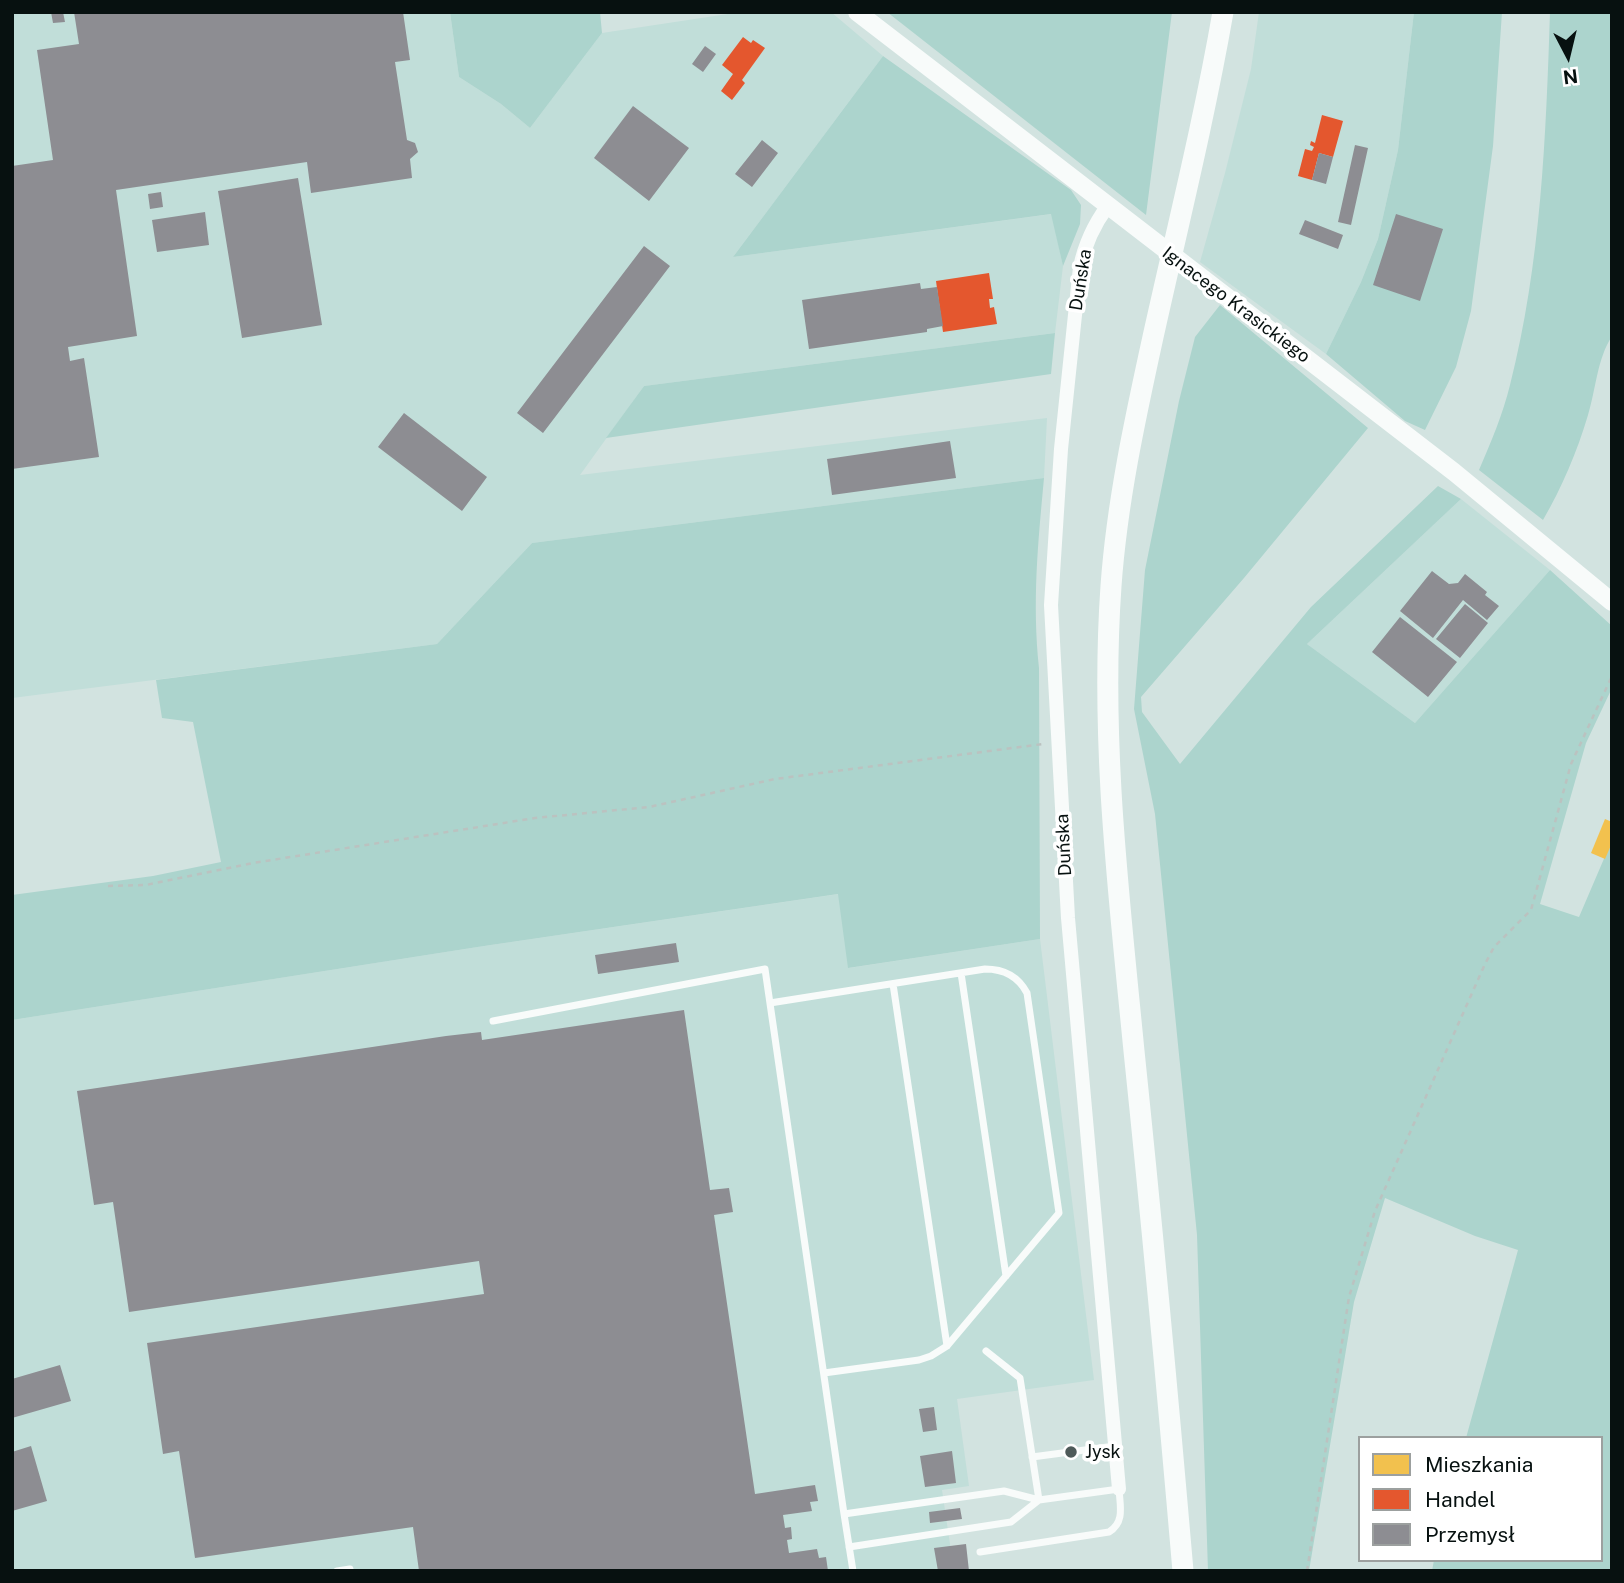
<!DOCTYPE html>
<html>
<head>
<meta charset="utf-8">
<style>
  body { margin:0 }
  #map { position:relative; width:1624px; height:1583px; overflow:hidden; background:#d2e3e0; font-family:"Public Sans",sans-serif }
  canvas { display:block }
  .frame { position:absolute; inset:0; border:14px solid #071110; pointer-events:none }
  .legend { position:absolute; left:1358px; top:1436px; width:245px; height:126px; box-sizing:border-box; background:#fff; border:2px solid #9ca09f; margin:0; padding:9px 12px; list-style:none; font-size:21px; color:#071110 }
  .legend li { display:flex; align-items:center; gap:14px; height:35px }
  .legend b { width:35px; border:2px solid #9ca09f }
  .north { position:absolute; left:1533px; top:21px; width:70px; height:70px; -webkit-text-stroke:5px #fff; paint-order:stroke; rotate:173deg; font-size:19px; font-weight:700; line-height:28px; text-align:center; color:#071110 }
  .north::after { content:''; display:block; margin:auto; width:24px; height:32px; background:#071110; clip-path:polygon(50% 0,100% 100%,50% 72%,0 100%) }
</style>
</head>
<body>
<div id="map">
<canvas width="1624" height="1583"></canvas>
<div class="frame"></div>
<ul class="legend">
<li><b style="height:19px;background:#f2c14e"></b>Mieszkania</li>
<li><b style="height:19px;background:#e4572e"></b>Handel</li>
<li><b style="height:19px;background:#8d8d92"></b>Przemysł</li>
</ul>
<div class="north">N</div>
</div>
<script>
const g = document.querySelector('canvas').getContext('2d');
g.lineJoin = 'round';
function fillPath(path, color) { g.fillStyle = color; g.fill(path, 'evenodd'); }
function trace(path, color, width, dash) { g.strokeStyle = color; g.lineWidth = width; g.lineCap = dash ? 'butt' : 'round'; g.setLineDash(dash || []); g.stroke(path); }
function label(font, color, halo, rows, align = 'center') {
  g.font = font + ' "Public Sans",sans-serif'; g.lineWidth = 7; g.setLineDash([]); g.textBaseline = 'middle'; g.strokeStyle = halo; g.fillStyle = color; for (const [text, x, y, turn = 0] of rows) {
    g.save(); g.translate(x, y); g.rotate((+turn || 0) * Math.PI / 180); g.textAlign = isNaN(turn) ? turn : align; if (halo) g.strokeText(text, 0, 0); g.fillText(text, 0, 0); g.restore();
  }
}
fillPath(new Path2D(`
  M12,12h438l9,65 42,27 29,24 72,-95 139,-21h90l52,44 -150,201 319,-43 11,52 -8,67 -411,53 -64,89 467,-57 -3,60 -512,65 -95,101 -425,54z
  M1259,12h155l-16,138 -20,89 -17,43 -35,72 -126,-92 25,-89 26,-104z
  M1461,499l89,71 -135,153 -108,-79z
  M839,894l10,74 191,-29 54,441 -137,19 12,87 -27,4 12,81h-942v-551l472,-74z`), '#c1ded9');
fillPath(new Path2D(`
  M450,12h150l2,21 -72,95 -29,-24 -42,-27z
  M887,12h285l-26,203z
  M1414,12h88l-9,134 -22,165 -15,56 -31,63 -20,-9 -79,-67 35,-72 17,-43 20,-89z
  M1550,12h62v324c-15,23 -16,53 -24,79 -11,37 -26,72 -45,105l-64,-50c12,-28 24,-56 31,-85 31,-121 36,-249 40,-373z
  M883,56l188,134 10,15 -1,19 -17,42 -12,-52 -318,43z
  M1220,305l148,123 -124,150 -103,119 1,15 38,52 131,-157 127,-121 23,13 -154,145 108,79 135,-153 62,56v62l-26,55 -46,161 39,13 33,-77v731h-180l2,-11h167v-122h-135l52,-188 -43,-14 -90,-38 -31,104 -45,269h-101l-11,-336 -42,-421 -21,-105 11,-139 34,-169 16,-64z
  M1055,333l-4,41 -445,64 38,-52z
  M1044,478c-6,65 -12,124 -5,190l1,271 -192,29 -10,-74 -354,52 -472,74v-125l141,-19 68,-14 -28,-140 -31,-4 -6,-38 281,-36 95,-101z`), '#acd4cd');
fillPath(new Path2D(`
  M1605,819l7,3v21l-7,16 -14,-6z`), '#f2c14e');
fillPath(new Path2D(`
  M743,37l8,6 2,-3 12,8 -23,32 3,3 -13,17 -11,-9 12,-17 -11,-9z
  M1322,115l21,6 -10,36 -14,-4 -7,27 -14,-4 7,-27 7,2 2,-4 -4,-2 1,-4 4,2z
  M989,273l4,26h-4l1,9 4,-1 3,17 -54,8 -7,-51z`), '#e4572e');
fillPath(new Path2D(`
  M51,12h12l2,10 -12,1z
  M74,12h329l7,48 -15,2 12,78 8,3 3,9 -8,7 2,19 -101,15 -4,-31 -191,28 21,146 -69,11 2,14 14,-3 15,99 -87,12v-303l41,-6 -16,-110 42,-6z
  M705,46l11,8 -13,18 -11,-8z
  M633,106l56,42 -40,53 -55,-43z
  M762,140l16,13 -26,34 -17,-13z
  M1355,145l13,3 -17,77 -13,-3z
  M1319,153l14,4 -7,27 -14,-4z
  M298,178l24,147 -80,13 -24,-147z
  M161,192l2,15 -13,2 -2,-15z
  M205,212l4,33 -52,7 -5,-32z
  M1396,214l47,15 -23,72 -47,-16z
  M1305,220l38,15 -5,14 -39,-15z
  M644,246l26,20 -127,167 -26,-20z
  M920,283l1,6 16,-2 6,39 -16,3v3l-118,17 -7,-49z
  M404,413l83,64 -25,34 -84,-64z
  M950,441l6,37 -124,17 -5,-36z
  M1432,571l17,13 9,-1 7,-9 22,18 -2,3 14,11 -12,14 -24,-20 -30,38 -33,-27z
  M1465,604l23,19 -28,35 -24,-19z
  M1400,617l57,45 -29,35 -56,-45z
  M676,943l3,19 -81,12 -3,-19z
  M684,1010l26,180 19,-2 4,24 -19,3 41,279 60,-9 3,16 -8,1 2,9 -29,4 2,13 6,-1 1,12 -5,1 2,13 28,-4 2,9 7,-1 2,14h-409l-6,-44 -218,31 -16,-107 -16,3 -16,-111 337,-49 -5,-33 -350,51 -16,-110 -19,3 -17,-114 369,-55 35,-4 1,8z
  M60,1365l11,36 -59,17v-39z
  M934,1407l3,23 -14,2 -4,-23z
  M31,1446l16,55 -35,10v-59z
  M952,1451l4,32 -31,4 -5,-31z
  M960,1508l2,11 -32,4 -1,-11z
  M966,1544l3,27h-31l-4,-23z`), '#8d8d92');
trace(new Path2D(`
  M108,886l38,-1 107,-22 282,-45 114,-11 126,-28 268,-35
  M1307,1571l42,-274 26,-86 110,-247 9,-17 37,-37 40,-146 41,-88`), '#bbc2c0', 2.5, [5, 5]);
trace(new Path2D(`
  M961,973l45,303
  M893,984l54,362
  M770,1003l215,-34c19,0 33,7 42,24l32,220 -112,133 -16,10 -12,4 -95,13
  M493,1021l272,-52 79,545
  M1032,1457l83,-11
  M849,1547l162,-25 28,-22
  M980,1552l129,-20c16,-10 11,-26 10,-43l-80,11 -19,-122 -34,-27
  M337,1571l13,-2v2
  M853,1571l-9,-57 160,-23 35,9`), '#f8fbfa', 7);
trace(new Path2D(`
  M1107,207c-14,19 -22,37 -27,60l-19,182 -10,156 17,313 51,571`), '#f8fbfa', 14);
trace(new Path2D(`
  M857,12l597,460 158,130`), '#f8fbfa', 18);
trace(new Path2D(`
  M1183,1571c-15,-174 -31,-347 -49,-520 -15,-155 -34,-309 -23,-465 6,-84 24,-167 42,-249 24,-108 51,-216 70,-325`), '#f8fbfa', 21);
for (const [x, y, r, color] of [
  [1071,1452,7,"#4e5a59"]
]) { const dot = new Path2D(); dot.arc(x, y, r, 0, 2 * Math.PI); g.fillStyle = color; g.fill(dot); trace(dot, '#fff', 2.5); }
label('18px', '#071110', '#fff', [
  ["Duńska",1081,280,-81],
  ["Ignacego Krasickiego",1236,305,37],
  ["Duńska",1064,845,-93]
]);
label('18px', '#071110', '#fff', [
  ["Jysk",1085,1452]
], 'left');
</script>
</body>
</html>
